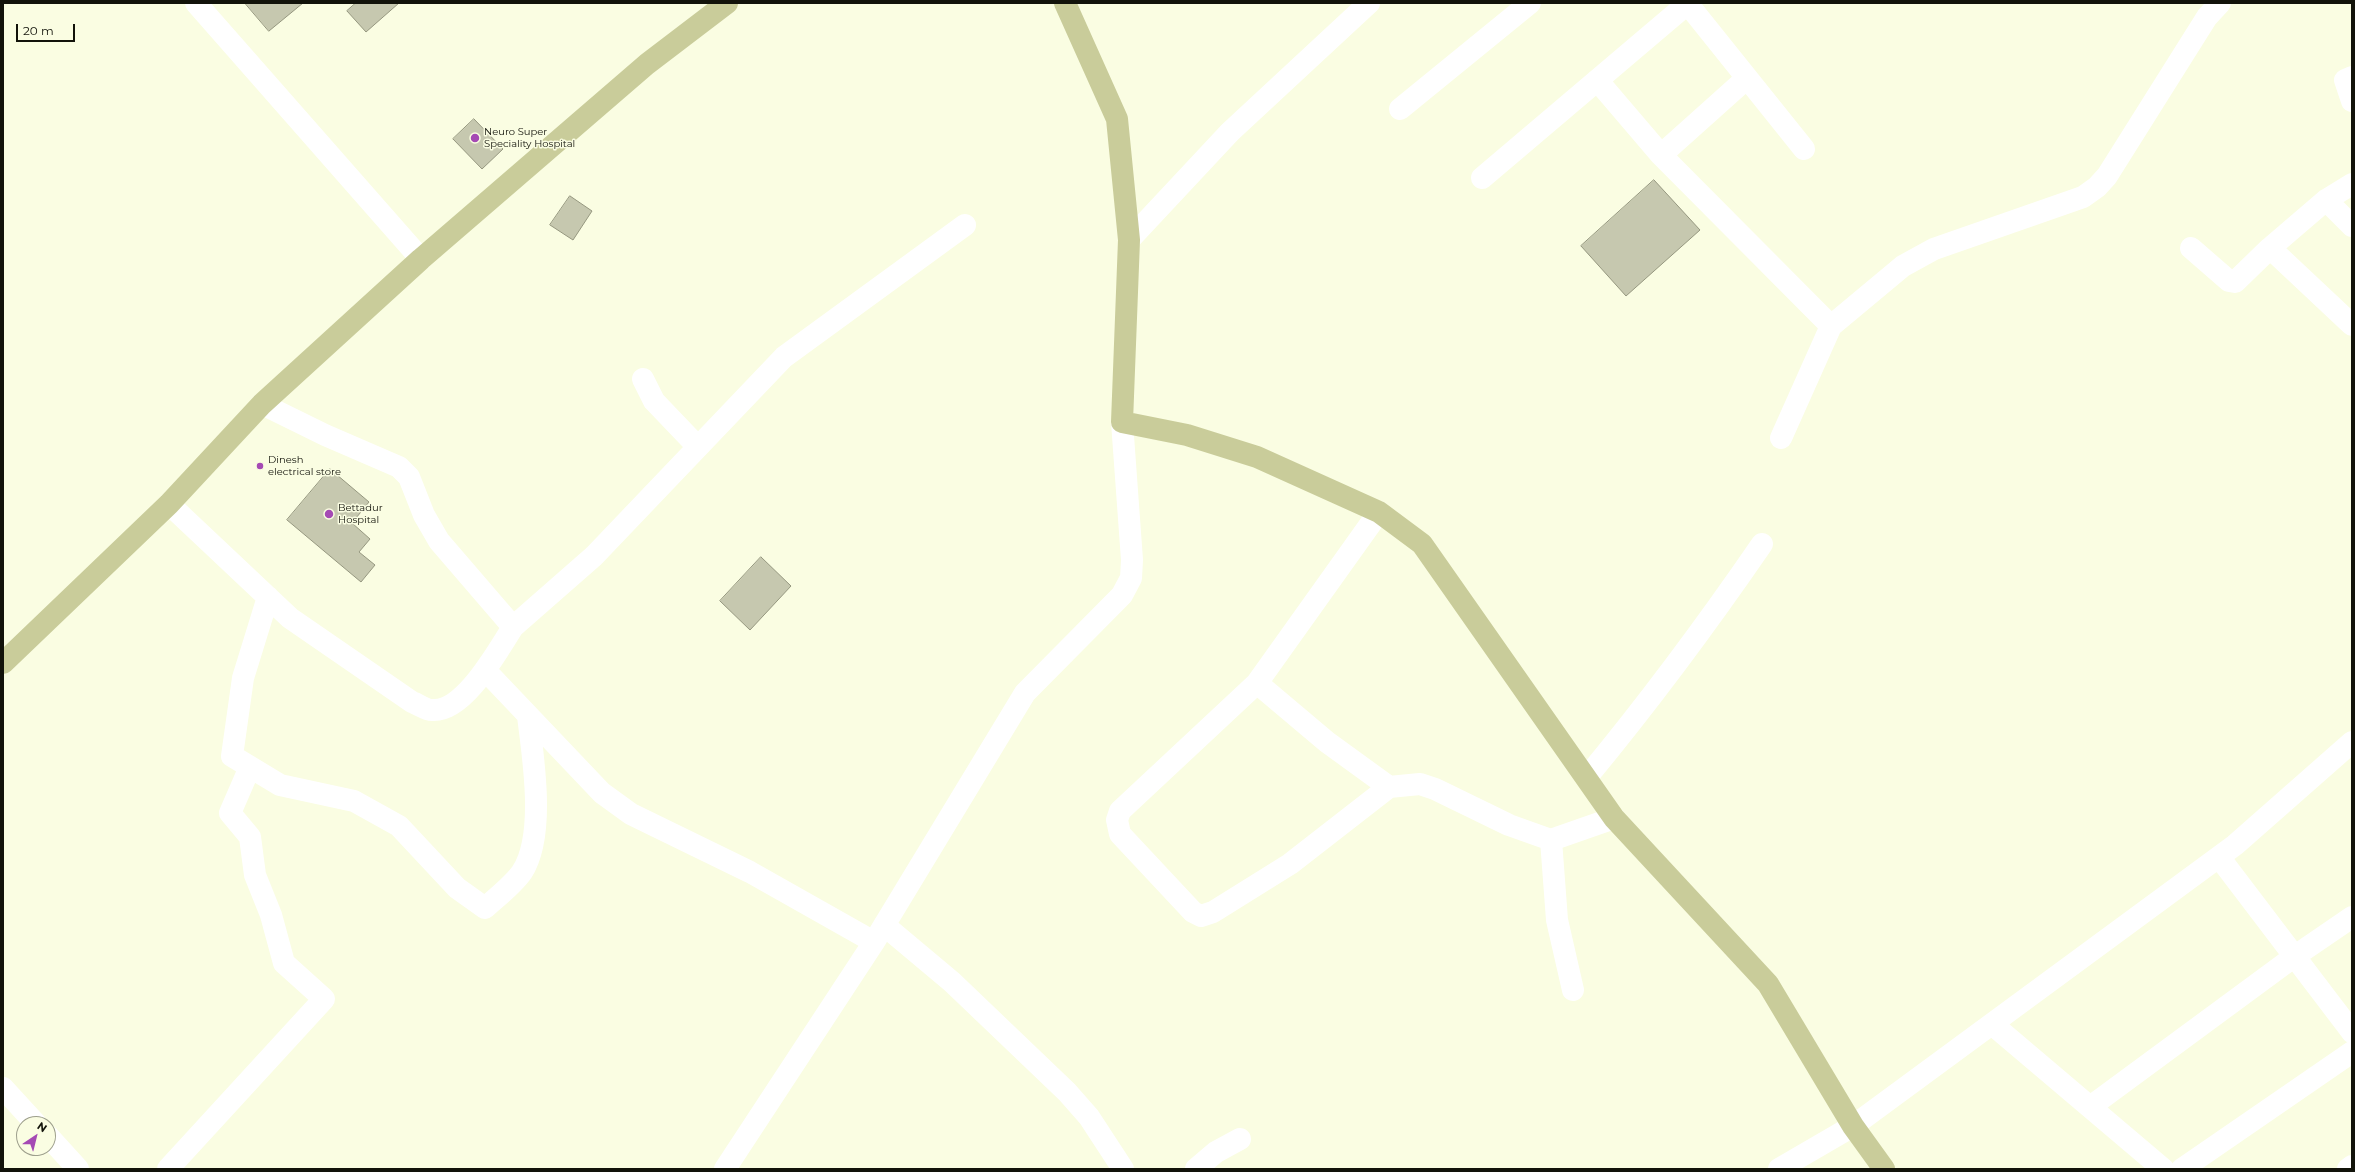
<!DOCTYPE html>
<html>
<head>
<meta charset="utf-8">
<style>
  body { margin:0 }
  #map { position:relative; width:2355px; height:1172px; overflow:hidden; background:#fafde2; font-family:Montserrat,sans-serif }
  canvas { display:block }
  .frame { position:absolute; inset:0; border:4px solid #12130a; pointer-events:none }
  .north { position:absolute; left:16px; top:1116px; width:40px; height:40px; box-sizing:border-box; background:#fafde2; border:1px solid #9d9f8c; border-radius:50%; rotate:35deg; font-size:11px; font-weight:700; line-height:16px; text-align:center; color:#12130a }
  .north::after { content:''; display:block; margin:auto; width:14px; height:18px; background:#a54ab4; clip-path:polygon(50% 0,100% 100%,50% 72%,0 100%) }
  .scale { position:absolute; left:16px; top:24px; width:59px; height:18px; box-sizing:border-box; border:2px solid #12130a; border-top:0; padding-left:5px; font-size:12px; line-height:14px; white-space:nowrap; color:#12130a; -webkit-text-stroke:3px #fafde2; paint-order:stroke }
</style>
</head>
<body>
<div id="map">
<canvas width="2355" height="1172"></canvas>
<div class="frame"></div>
<div class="north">N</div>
<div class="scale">20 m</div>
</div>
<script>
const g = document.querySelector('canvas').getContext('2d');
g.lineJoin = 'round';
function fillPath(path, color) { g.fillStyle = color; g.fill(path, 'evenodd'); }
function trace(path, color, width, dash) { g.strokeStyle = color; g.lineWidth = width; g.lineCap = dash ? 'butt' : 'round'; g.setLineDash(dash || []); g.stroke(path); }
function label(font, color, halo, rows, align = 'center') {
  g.font = font + ' Montserrat,sans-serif'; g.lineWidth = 3; g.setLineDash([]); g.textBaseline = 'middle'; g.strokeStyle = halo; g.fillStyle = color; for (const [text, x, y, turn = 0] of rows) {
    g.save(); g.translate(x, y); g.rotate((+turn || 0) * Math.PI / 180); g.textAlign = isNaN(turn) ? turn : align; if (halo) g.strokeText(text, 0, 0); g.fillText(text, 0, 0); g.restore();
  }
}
const building = new Path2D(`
  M245,3h58l-34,28z
  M356,3h43l-33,29 -19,-21z
  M474,119l29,30 -21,20 -29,-30z
  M1654,180l46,50 -74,66 -45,-50z
  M570,196l22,15 -19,29 -23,-15z
  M330,469l39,33 -17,21 18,16 -11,13 16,13 -14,17 -74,-62z
  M761,557l30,29 -41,44 -30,-29z`);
fillPath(building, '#c6c8af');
trace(building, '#95977f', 1);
trace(new Path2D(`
  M196,3l225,256
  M1687,3l117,146
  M2352,77l-7,3 7,21
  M1597,80l64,75 170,171
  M1400,109l130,-106
  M1661,155l86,-77
  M1482,178l205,-174
  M2352,184l-26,16 -56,48 82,77
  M2326,200l26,26
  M1129,240l101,-108 139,-129
  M2191,248l38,33 6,1 35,-34
  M643,379l11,22 44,46
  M262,404l63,31 74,32 10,10 15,38 15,26 74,86 81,-71 190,-199 181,-132
  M1781,438l50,-112 72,-60 31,-17 149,-52 14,-10 10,-11 100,-159 13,-14
  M169,504l121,114 122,84c6,2 14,8 20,8 32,3 66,-60 81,-83
  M1379,512l-122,171 70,59 62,45 31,-3 15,5 74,36 42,15 63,-22
  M268,597l-25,81 -11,78 48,29 74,16 45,25 58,62 28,20c12,-11 28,-23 37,-36 24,-37 11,-115 6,-156
  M485,670l117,123 29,21 119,58 124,70
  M1257,683l-137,128 -3,9 3,14 73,78 8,4 12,-4 77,-48 99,-77
  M1587,777c62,-75 120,-153 175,-233
  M1551,840l6,80 16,70
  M2219,857l133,175
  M884,925l68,57 115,110 22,25 34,52
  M1992,1024l171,145
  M3,1088l33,36
  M2090,1107l205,-151 57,-39
  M48,1136l30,33
  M168,1169l156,-170 -40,-36 -13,-48 -16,-40 -5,-38 -20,-24 20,-46
  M725,1169l149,-227 151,-249 97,-98 9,-17 1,-18 -10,-138
  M1196,1169l20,-17 24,-13
  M1779,1169l74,-43 382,-281 117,-103
  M2182,1169l170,-117
  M2348,1169l4,-3`), '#fff', 22);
trace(new Path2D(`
  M1065,3l52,116 12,121 -7,182 65,13 70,22 122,55 43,32 192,274 154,166 85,142 31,43
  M3,663l166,-159 93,-100 159,-145 226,-195 80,-61`), '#c9cc9a', 22);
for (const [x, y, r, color] of [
  [475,138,5,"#a54ab4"],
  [260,466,4,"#a54ab4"],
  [329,514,5,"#a54ab4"]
]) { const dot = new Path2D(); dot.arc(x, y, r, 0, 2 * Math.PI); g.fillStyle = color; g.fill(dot); trace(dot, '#fafde2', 1.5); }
label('10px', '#12130a', '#fafde2', [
  ["Neuro Super",484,132],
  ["Speciality Hospital",484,144],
  ["Dinesh",268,460],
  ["electrical store",268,472],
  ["Bettadur",338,508],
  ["Hospital",338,520]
], 'left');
</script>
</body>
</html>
